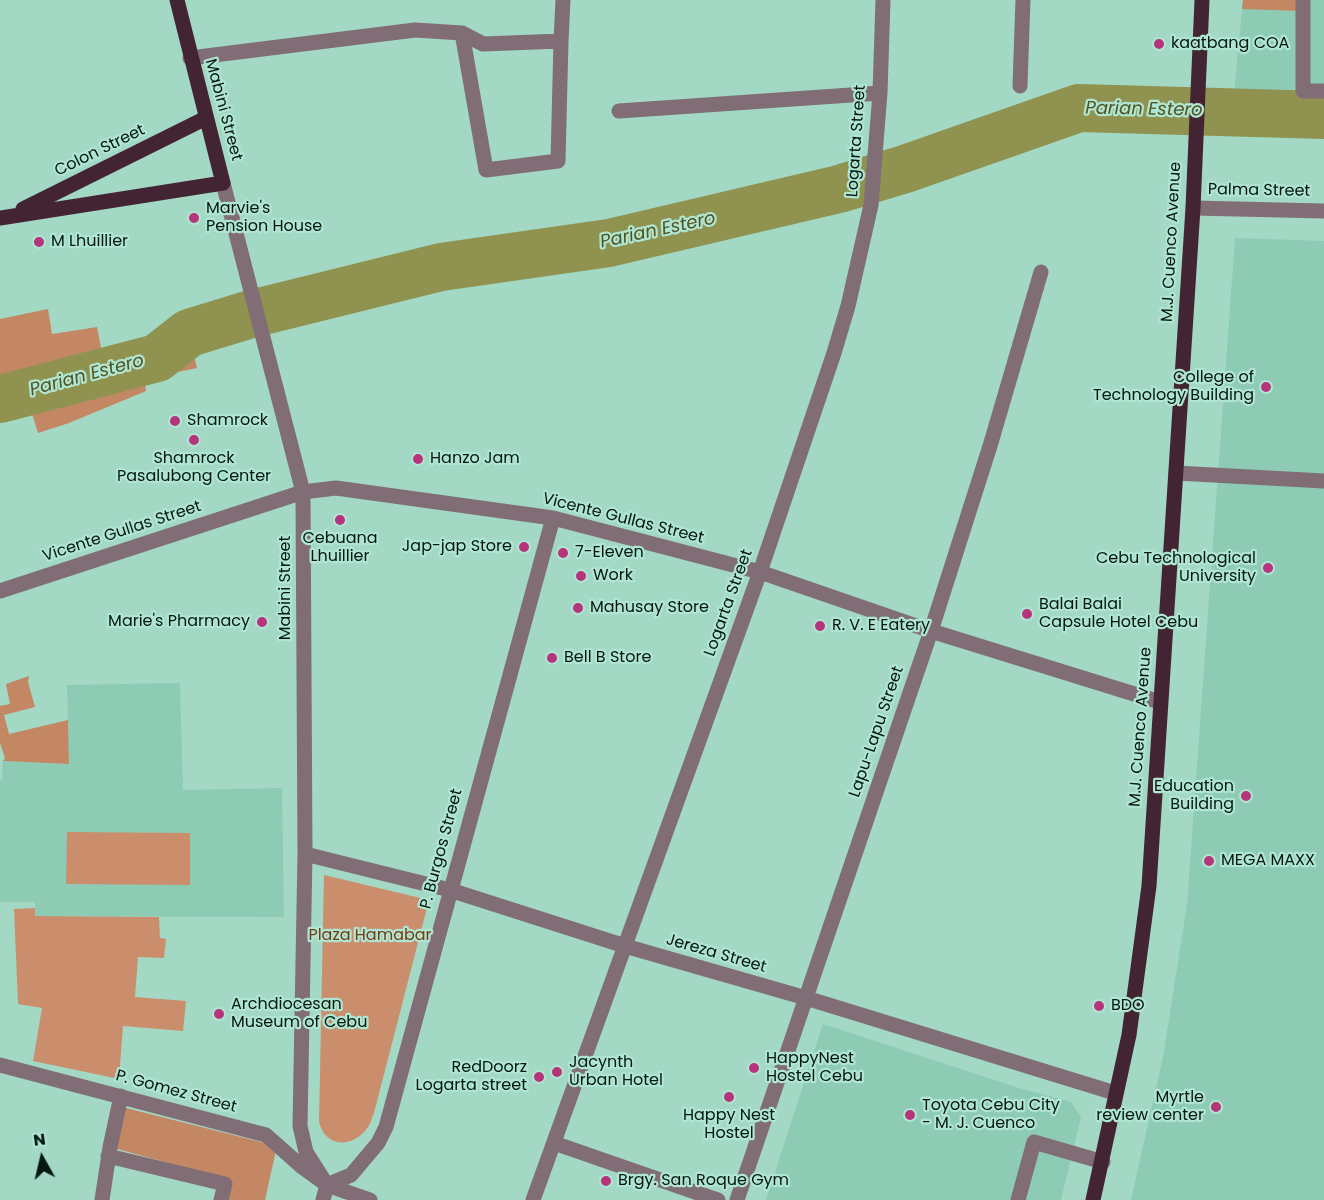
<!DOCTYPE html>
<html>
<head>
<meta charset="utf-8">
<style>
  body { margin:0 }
  #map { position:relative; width:1324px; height:1200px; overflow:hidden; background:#a2d8c4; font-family:Poppins,sans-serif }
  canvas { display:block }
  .north { position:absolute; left:12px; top:1128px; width:60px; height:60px; -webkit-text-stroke:4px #afe5d1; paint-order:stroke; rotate:352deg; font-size:16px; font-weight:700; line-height:24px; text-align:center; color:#041811 }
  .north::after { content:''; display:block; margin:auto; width:21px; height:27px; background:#041811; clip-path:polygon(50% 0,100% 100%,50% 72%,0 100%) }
</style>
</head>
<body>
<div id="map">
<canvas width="1324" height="1200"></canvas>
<div class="north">N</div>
</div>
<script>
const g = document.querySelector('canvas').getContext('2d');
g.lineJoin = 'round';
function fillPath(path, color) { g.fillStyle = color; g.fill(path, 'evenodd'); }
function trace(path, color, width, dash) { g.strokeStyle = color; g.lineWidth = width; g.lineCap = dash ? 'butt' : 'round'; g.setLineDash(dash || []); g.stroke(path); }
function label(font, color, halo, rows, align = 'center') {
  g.font = font + ' Poppins,sans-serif'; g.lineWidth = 4.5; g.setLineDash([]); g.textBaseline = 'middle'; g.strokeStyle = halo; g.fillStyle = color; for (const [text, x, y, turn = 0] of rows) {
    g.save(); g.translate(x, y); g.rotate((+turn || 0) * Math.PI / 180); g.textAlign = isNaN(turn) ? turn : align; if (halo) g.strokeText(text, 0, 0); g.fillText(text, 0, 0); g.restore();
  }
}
fillPath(new Path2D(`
  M1243,0h81v107l-91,-2z
  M1235,238l89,3v959h-193l32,-143 24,-152z
  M180,683l3,107 99,-2 2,129 -249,-1v-14h-35v-122l2,-1 1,-18 66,3 -2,-79z
  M823,1024l196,64 52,14 10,15 -20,83h-295z`), '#8dcbb5');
fillPath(new Path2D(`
  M67,832l123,1v52l-124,-1z
  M324,875l105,25 -55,213c-2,4 -3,10 -6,14 -14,21 -42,22 -49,-5z
  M35,908v8l124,1 1,21 6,1 -2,19 -26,-1 -3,40 51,4 -3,30 -60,-5 -4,53 -86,-18 9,-53 -24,-4 -4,-95z`), '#cb8e6c');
fillPath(new Path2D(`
  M1243,0h60l-1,11 -60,-2z
  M1233,105l91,2v27h-95z
  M229,306l9,29 -47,10 6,23 -53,11 2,12 -77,32 -31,10 -9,-29 -29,9v-94l48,-10 4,25 45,-7 6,31 48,-7 -2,-13 46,-20 -1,-6z
  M29,676l-1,6 7,25 -31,8 5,19 59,-14 1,44 -66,-3 2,-3 -5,-15v-37l10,-2 -4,-20z
  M118,1106l159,40 -12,54h-39l4,-20 -120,-33z`), '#c48764');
trace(new Path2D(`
  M0,399l157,-41 32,-25 62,-19 190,-47 168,-24 230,-54 66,-20 174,-61 245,7`), '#909350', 48);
trace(new Path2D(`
  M1303,0v91h21
  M462,33l24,137 72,-9 3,-120
  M190,58l225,-28 47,3 21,11 78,-3 2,-41
  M1020,86l3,-86
  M619,111l261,-18
  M223,183l80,309 2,362 -5,272 6,26 21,33
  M1193,208l131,3
  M1176,473l148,8
  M0,591l303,-99 33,-4 217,30 207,54 171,59 229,71
  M305,854l145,36 175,56 181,52 309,95
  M0,1065l266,70 36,32 25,18 43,15
  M554,1143l164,57
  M108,1156l117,28 -4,16
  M327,1185l24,-10 27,-32 8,-16 167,-609
  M102,1200l8,-53 11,-51
  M323,1200l4,-15
  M533,1200l227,-628 74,-219 14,-47 23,-101 9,-112 3,-93
  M737,1200l194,-569 59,-185 51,-174
  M1018,1200l16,-58 69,20`), '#816d75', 15);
trace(new Path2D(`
  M23,209l183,-91
  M0,218l223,-35 -46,-183
  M1093,1200l36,-165 20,-149 44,-678 9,-208`), '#432433', 15);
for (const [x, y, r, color] of [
  [1159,44,6,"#b6347c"],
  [194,218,6,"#b6347c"],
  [39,242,6,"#b6347c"],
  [1266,387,6,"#b6347c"],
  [175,421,6,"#b6347c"],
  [194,440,6,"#b6347c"],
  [418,459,6,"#b6347c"],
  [340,520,6,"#b6347c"],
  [524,547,6,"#b6347c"],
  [563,553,6,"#b6347c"],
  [1268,568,6,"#b6347c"],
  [581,576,6,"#b6347c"],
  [578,608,6,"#b6347c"],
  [1027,614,6,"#b6347c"],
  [262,622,6,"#b6347c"],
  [820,626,6,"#b6347c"],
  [552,658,6,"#b6347c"],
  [1246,796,6,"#b6347c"],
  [1209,861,6,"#b6347c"],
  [1099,1006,6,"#b6347c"],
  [219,1014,6,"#b6347c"],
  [754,1068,6,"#b6347c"],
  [557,1072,6,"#b6347c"],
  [539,1077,6,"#b6347c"],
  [729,1097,6,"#b6347c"],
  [1216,1107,6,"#b6347c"],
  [910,1115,6,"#b6347c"],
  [606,1181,6,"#b6347c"]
]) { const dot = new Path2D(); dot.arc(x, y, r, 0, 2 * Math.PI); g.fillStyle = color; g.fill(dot); trace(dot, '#afe5d1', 2); }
label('16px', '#041811', '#afe5d1', [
  ["kaatbang COA",1171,44],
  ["Marvie's",206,209],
  ["Pension House",206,227],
  ["M Lhuillier",51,242],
  ["College of",1254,378,"right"],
  ["Technology Building",1254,396,"right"],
  ["Shamrock",187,421],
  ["Shamrock",194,459,"center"],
  ["Pasalubong Center",194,477,"center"],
  ["Hanzo Jam",430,459],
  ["Cebuana",340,539,"center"],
  ["Lhuillier",340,557,"center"],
  ["Jap-jap Store",512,547,"right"],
  ["7-Eleven",575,553],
  ["Cebu Technological",1256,559,"right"],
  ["University",1256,577,"right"],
  ["Work",593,576],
  ["Balai Balai",1039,605],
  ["Capsule Hotel Cebu",1039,623],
  ["Mahusay Store",590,608],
  ["Marie's Pharmacy",250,622,"right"],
  ["R. V. E Eatery",832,626],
  ["Bell B Store",564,658],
  ["Education",1234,787,"right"],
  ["Building",1234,805,"right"],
  ["MEGA MAXX",1221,861],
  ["Archdiocesan",231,1005],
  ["Museum of Cebu",231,1023],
  ["BDO",1111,1006],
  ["HappyNest",766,1059],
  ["Hostel Cebu",766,1077],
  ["Jacynth",569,1063],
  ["Urban Hotel",569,1081],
  ["RedDoorz",527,1068,"right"],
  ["Logarta street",527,1086,"right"],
  ["Myrtle",1204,1098,"right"],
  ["review center",1204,1116,"right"],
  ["Toyota Cebu City",922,1106],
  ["- M. J. Cuenco",922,1124],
  ["Happy Nest",729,1116,"center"],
  ["Hostel",729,1134,"center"],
  ["Brgy. San Roque Gym",618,1181]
], 'left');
label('16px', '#041811', '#afe5d1', [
  ["Mabini Street",223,110,75],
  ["Logarta Street",857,141,-86],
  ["Colon Street",100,151,-26],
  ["Palma Street",1259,191,1],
  ["M.J. Cuenco Avenue",1172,242,-87],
  ["Vicente Gullas Street",623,519,14],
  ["Vicente Gullas Street",122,532,-18],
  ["Mabini Street",286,588,-90],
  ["Logarta Street",729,603,-70],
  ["M.J. Cuenco Avenue",1141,727,-86],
  ["Lapu-Lapu Street",877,732,-71],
  ["P. Burgos Street",442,849,-75],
  ["Jereza Street",716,954,16],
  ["P. Gomez Street",176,1092,15]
]);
label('16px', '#743a12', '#afe5d1', [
  ["Plaza Hamabar",370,936]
]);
label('italic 18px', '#515320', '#afe5d1', [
  ["Parian Estero",1144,110,1],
  ["Parian Estero",658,231,-12],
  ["Parian Estero",87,376,-15]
]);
</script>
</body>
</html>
